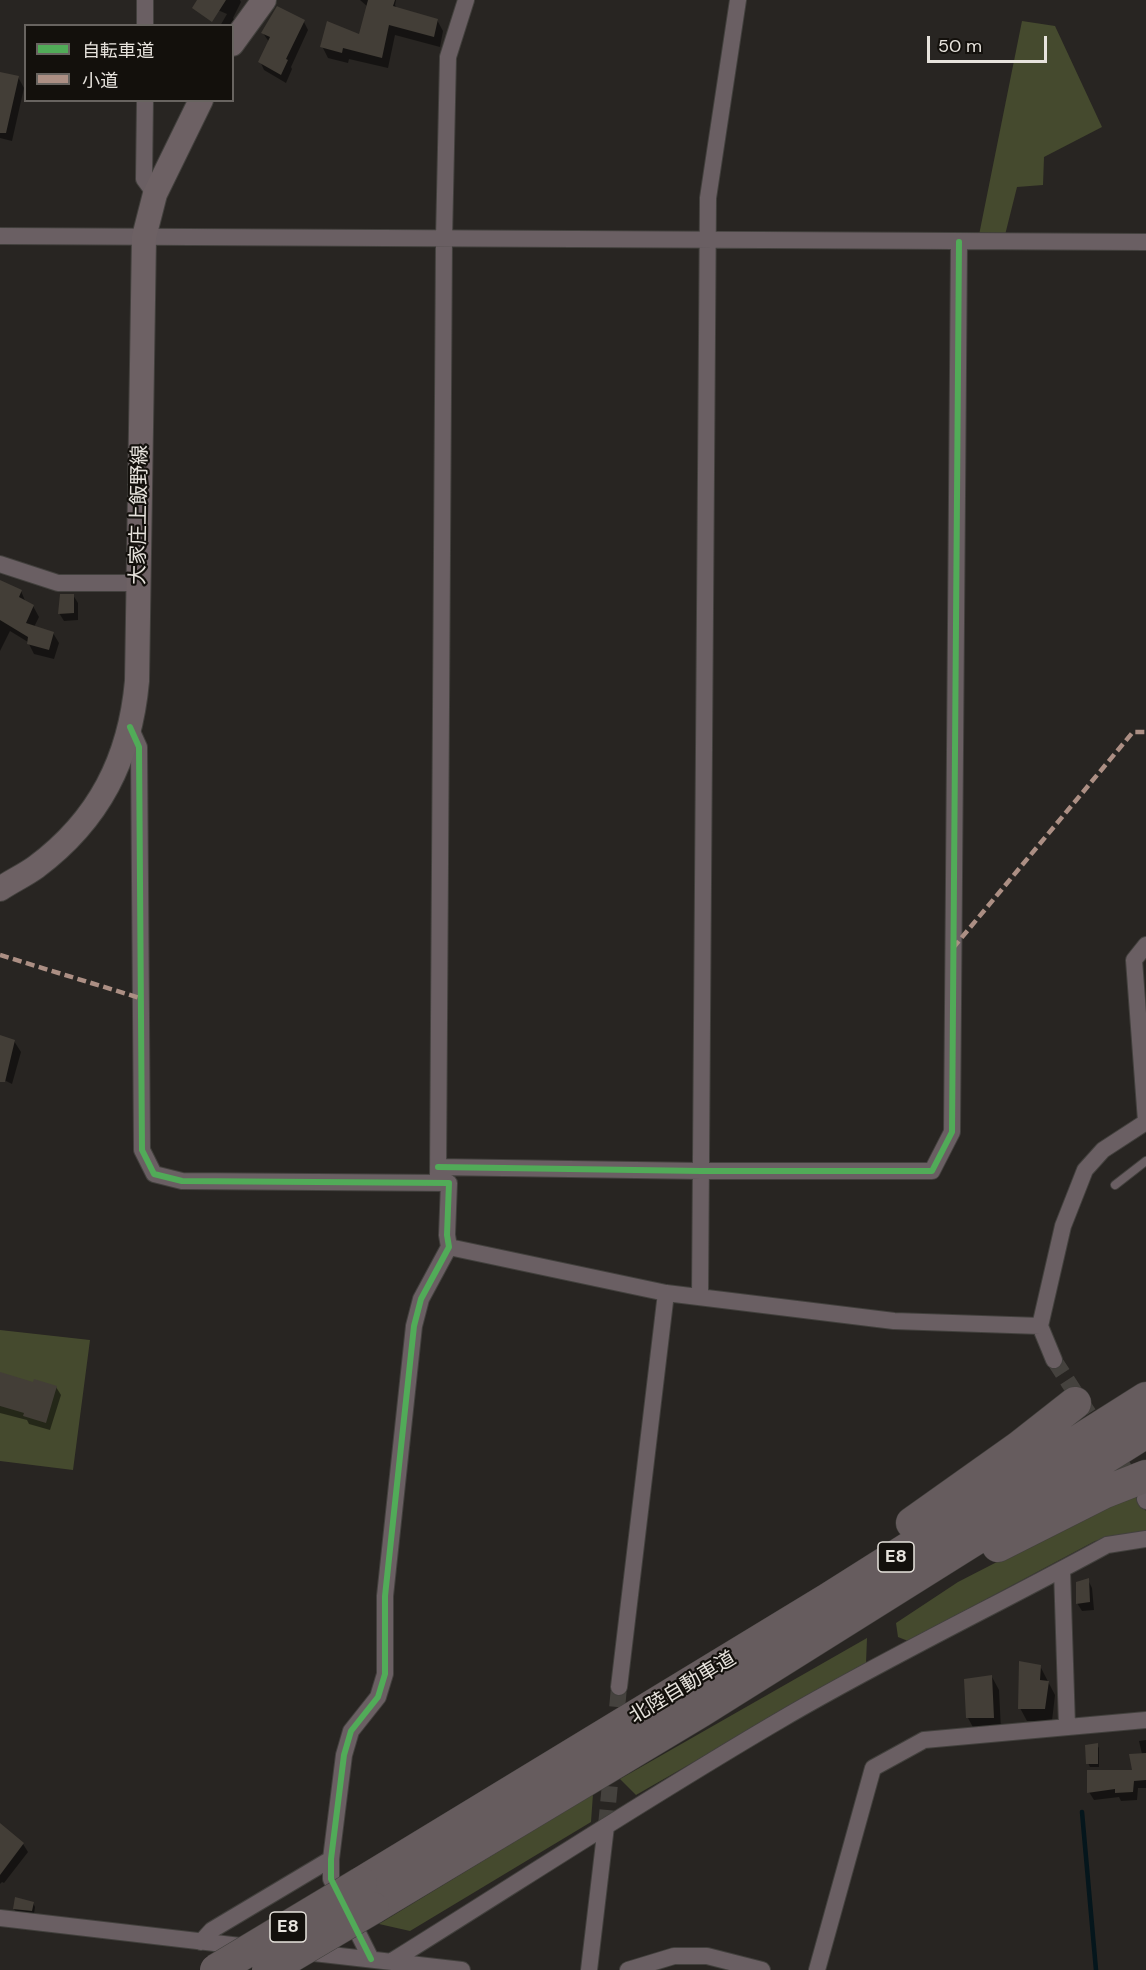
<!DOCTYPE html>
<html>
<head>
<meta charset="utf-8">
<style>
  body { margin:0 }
  #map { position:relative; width:1146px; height:1970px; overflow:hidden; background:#282522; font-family:"DM Sans","Noto Sans JP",sans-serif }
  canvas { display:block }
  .legend { position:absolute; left:24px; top:24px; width:210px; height:78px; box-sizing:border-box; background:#13100c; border:2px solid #686460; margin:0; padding:8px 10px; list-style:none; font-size:18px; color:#e7e3dd }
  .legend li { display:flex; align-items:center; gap:12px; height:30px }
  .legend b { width:30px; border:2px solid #686460 }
  .scale { position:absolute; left:927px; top:36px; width:120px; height:27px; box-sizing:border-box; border:3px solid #e7e3dd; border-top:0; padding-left:8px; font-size:18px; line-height:21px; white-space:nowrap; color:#e7e3dd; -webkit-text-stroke:4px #13100c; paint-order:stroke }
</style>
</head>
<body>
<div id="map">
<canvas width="1146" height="1970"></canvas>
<ul class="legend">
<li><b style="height:8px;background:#51ab58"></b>自転車道</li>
<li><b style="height:8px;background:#ac8f84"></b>小道</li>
</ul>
<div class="scale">50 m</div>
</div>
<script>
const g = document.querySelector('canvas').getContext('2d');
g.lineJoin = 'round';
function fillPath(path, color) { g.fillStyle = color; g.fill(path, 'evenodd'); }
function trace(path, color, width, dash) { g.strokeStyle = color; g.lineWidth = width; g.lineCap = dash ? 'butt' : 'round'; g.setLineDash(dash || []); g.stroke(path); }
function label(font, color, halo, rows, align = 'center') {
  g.font = font + ' "DM Sans","Noto Sans JP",sans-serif'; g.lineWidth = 4.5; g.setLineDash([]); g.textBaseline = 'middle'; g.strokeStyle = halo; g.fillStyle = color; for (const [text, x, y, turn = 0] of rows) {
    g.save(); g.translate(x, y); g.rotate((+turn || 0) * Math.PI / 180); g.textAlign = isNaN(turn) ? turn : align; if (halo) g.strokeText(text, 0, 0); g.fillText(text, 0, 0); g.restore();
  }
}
fillPath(new Path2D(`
  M1022,21l33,5 47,101 -58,30 -1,28 -26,2 -12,48h-26z
  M0,1330l90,10 -17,130 -73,-9z
  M1133,1492l13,19v20l-51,10 -187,100 -10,-4 -2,-14 62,-41z
  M867,1638l-1,25 -230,132 -16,-16z
  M593,1794l-2,28 -181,109 -31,-7z`), '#454a2e');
fillPath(new Path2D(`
  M203,0h37l1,2 -8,16 2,3 -3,5h-12l7,-12 -21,-9z
  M360,0h36l-1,5 2,4 40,11 6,11 -3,16 -45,-12 -7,33 -39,-9 -1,4 -20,-5 -6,-12 38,-10 8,-29z
  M304,22l4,8 -17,37 1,2 -6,14 -22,-13 -4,-9 9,-19 -6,-9z
  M0,73l18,4 6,11 -12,53 -12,-3z
  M0,588l21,3 5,12 7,3 6,11 -5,10 19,6 6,10 -5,16 -20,-5 -6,-12 -18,-11 -10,20z
  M73,595l5,8v17l-14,1 -5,-8z
  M0,1037l14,4 7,11 -9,32 -12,-6z
  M0,1374l34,10 22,3 5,8 -11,35 -21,-6 -2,-4 -27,-7z
  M1088,1580l4,8 2,22 -12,1 -5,-8z
  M1040,1666l15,29 -3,26h-25l-7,-13z
  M992,1677l7,13 2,40 -26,1 -7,-13z
  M1146,1740v48h-8l-1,12 -16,1 -2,-4 -25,3 -5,-8 45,-20 8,-18 -3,-13z
  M1097,1745l2,3v19h-9l-2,-4z
  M3,1827l20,17 5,8 -24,31 -2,-1 -2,2v-53z
  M33,1903l2,4 -1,7 -18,-2 -2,-3z`), '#0007');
trace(new Path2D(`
  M1082,1812l14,158`), '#05161c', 4.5);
fillPath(new Path2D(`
  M197,0h29l-14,22 -20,-14z
  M368,0h27l-2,6 45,13 -4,18 -45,-12 -7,33 -39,-10 -1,5 -22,-6 7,-26 32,13z
  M277,6l28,14 -19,39 2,1 -7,15 -23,-13 12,-25 -9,-4z
  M0,72l19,4 -13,57h-6z
  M0,580l22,10 -3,7 15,8 -8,18 28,9 -5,18 -22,-6 1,-7 -28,-17z
  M60,594h14v19l-16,1z
  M0,1035l15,5 -10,42h-5z
  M0,1372l33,10 1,-3 23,7 -11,37 -23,-7 1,-3 -24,-7z
  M1089,1578l1,24 -14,2v-22z
  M1019,1661l22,4 -1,15 9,1 -4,28h-27z
  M992,1675l2,43h-28l-2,-39z
  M1098,1743v21h-12l-1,-19z
  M1146,1753v27l-12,1 -1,11 -18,1v-4l-28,4v-23h45l-3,-16z
  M0,1823l24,20 -24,32z
  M15,1897l19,5 -2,9 -19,-2z`), '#433e37');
trace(new Path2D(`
  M1054,1360l81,125
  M615,1731l4,-44
  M606,1826l6,-64`), '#45423e', 16, [16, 8]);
const lane = new Path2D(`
  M1115,1185l31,-24`);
const street = new Path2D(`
  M145,0v26
  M145,100l-1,79 11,15
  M0,236l1146,6
  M0,564l58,19h81
  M130,727l9,20 3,403 12,24 28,7 267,2 -2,52 2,12 -28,52 -7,27 -29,270v78l-7,23 -27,34 -7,24 -13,104v20l40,80
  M1146,945l-12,15 12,161
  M438,1167l263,4h231l20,-39 7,-890
  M438,1176l6,-937 4,-182 18,-57
  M449,1247l217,46 228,28 146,5
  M700,1296l8,-1098 30,-198
  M1054,1360l-14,-34 23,-100 22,-56 18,-20 43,-28
  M1145,1499l1,2
  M1062,1570l5,156
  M619,1687l47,-394
  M0,1918l249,29
  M201,1942l11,-12 119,-71
  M305,1952l157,18
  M392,1961c130,-81 258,-165 390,-242 106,-62 217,-115 325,-174l39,-6
  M589,1970l17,-144
  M628,1970l46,-14h33l55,14
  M817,1970l56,-202 51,-28 222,-20`);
const secondary = new Path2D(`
  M232,44l32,-44
  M0,889c12,-8 25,-14 36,-22 63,-47 94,-108 101,-186l7,-444 11,-43 46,-94`);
const highway = new Path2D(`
  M912,1523l107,-76 56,-44
  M998,1546l107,-54 41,-16
  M361,1883l467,-284 318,-201
  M373,1908l328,-197 445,-279`);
trace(lane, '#42403d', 10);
trace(street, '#42403d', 18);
trace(secondary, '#42403d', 26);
trace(highway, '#42403d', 33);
trace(lane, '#6a5f63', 8);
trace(street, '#6a5f63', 16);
trace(secondary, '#6d6164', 24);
trace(highway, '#665c5e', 32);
const highwayBridge = new Path2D(`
  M216,1970l145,-87
  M268,1970l105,-62`);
trace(highwayBridge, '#42403d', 33, []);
trace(highwayBridge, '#665c5e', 32);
trace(new Path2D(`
  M953,948l180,-216h13
  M0,955l140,43`), '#ac8f84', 4.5, [9, 4.5]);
trace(new Path2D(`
  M130,727l9,20 3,403 12,24 28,7 267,2 -2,52 2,12 -28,52 -7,27 -29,270v78l-7,23 -27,34 -7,24 -13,104v20l40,80
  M438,1167l263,4h231l20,-39 7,-890`), '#51ab58', 6);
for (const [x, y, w] of [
  [896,1557,36],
  [288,1927,36]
]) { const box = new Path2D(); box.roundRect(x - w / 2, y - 15, w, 30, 4.5); g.fillStyle = '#13100c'; g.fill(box); trace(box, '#e7e3dd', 1.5); }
label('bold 18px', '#e7e3dd', null, [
  ["E8",896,1557],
  ["E8",288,1927]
]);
label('20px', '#e7e3dd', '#13100c', [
  ["大家庄上飯野線",140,515,-89],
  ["北陸自動車道",683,1688,-31]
]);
</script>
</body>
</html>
